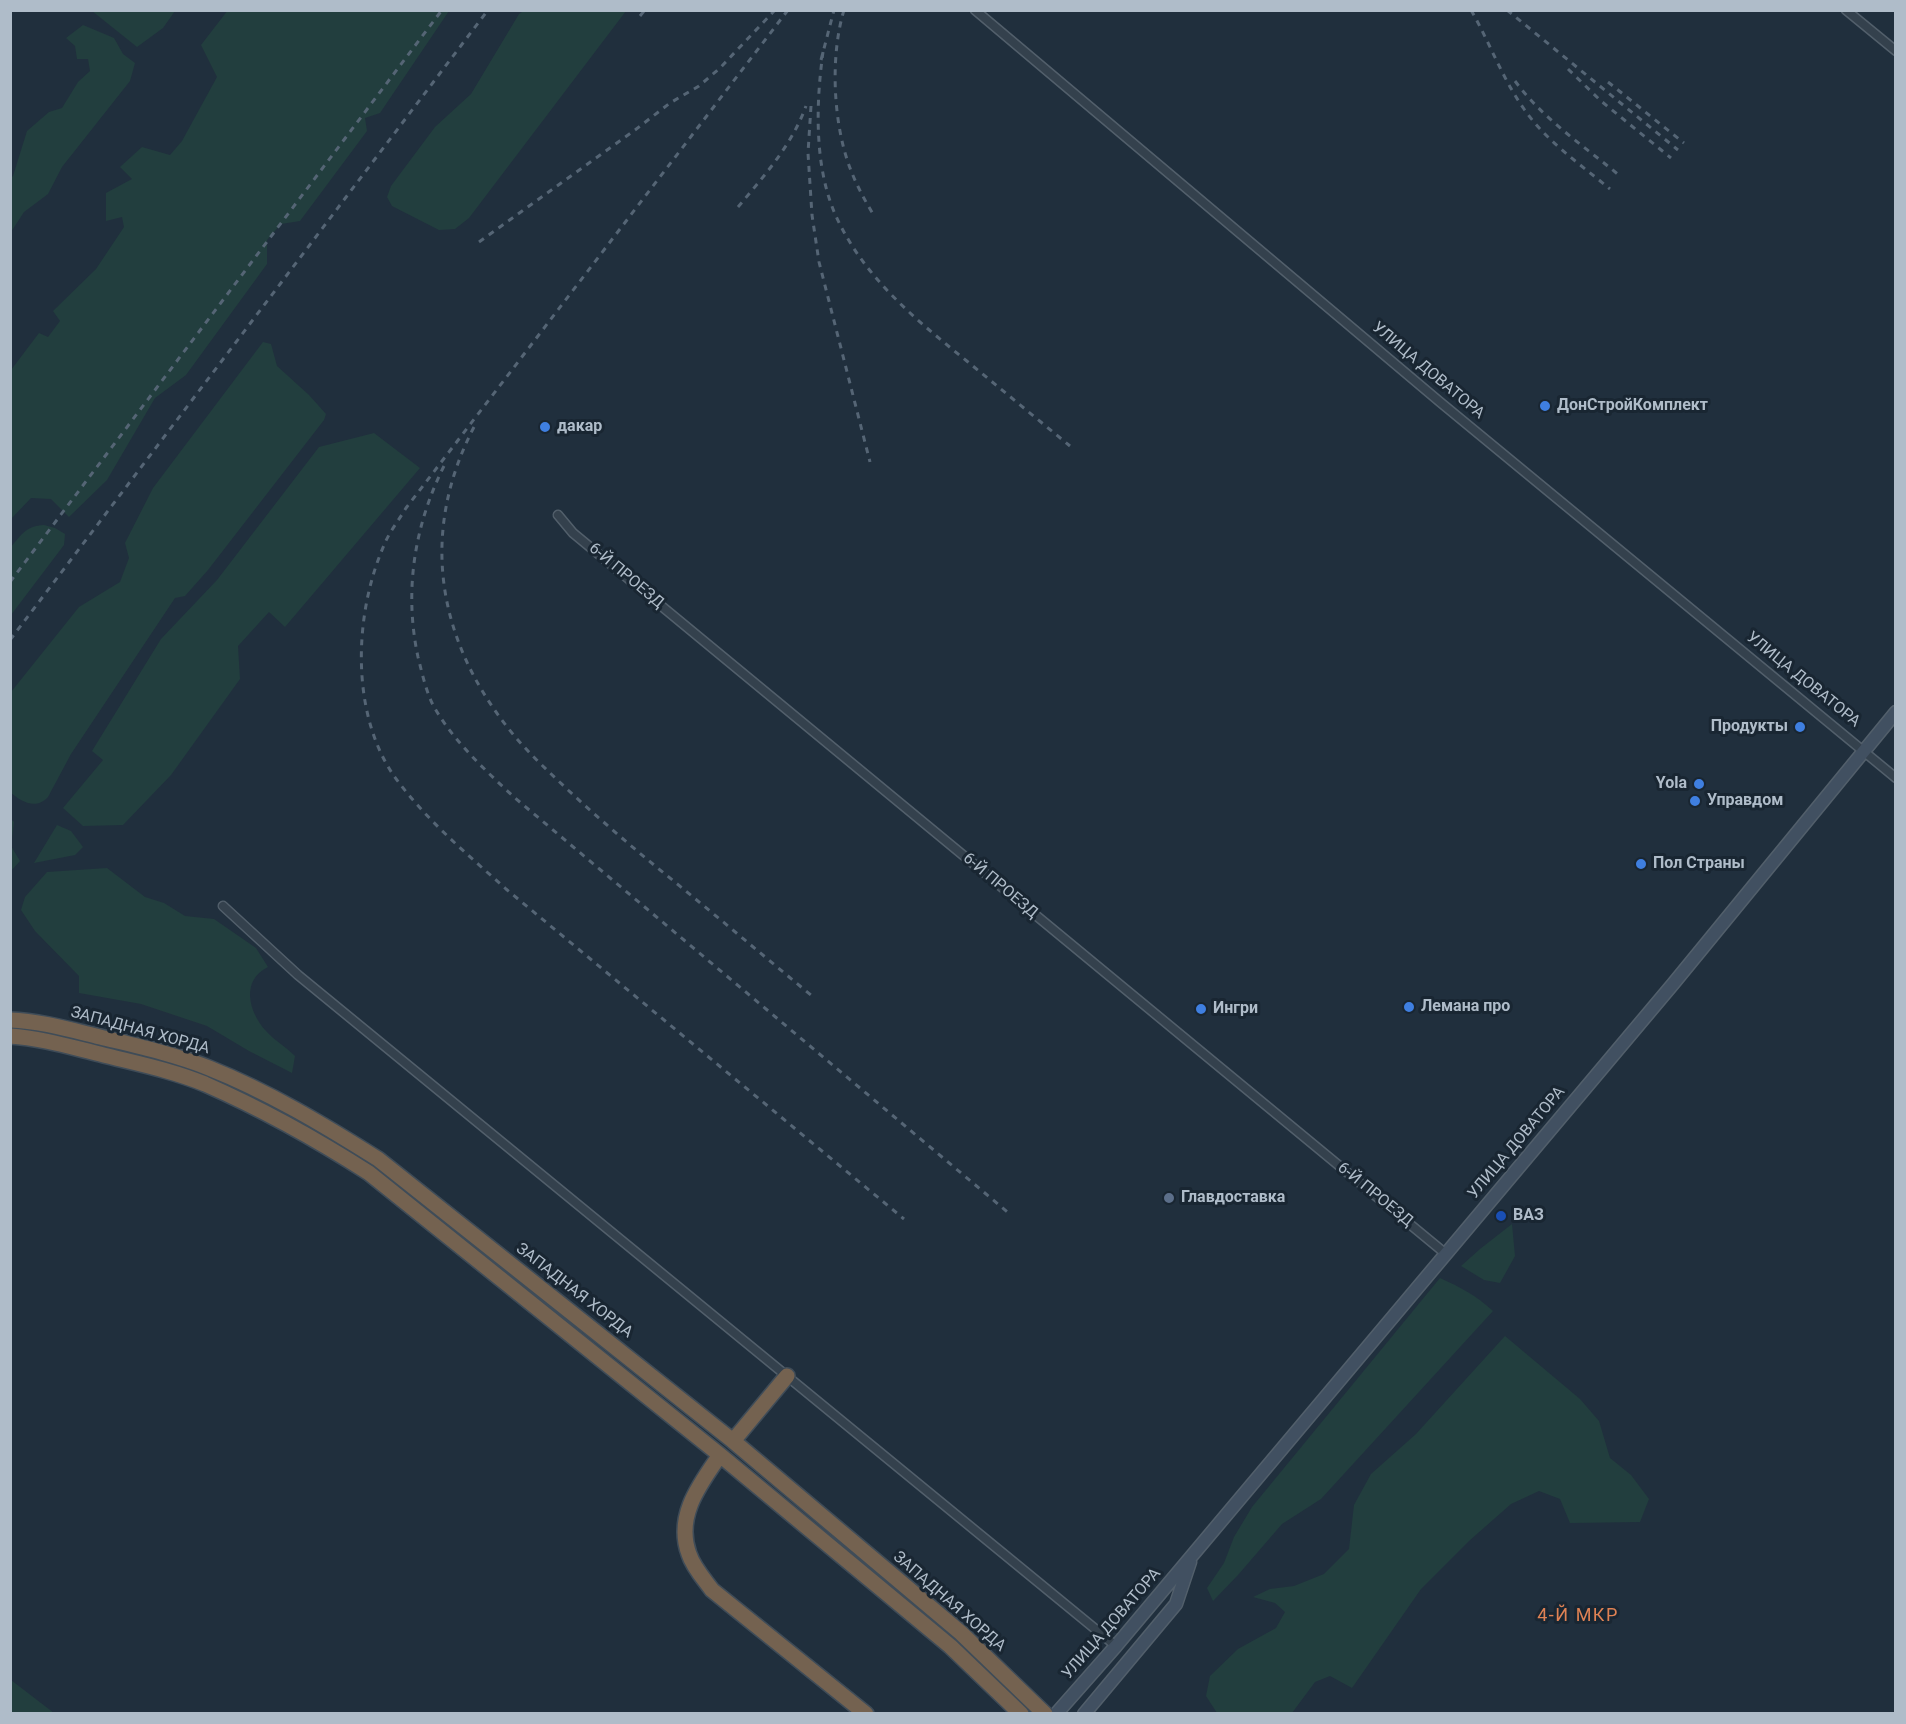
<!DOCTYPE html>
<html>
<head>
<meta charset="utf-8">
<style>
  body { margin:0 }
  #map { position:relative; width:1906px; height:1724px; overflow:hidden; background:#202f3d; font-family:Roboto,sans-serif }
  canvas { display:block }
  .frame { position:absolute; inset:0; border:12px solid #afbcc9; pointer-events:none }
</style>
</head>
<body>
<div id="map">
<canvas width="1906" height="1724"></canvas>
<div class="frame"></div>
</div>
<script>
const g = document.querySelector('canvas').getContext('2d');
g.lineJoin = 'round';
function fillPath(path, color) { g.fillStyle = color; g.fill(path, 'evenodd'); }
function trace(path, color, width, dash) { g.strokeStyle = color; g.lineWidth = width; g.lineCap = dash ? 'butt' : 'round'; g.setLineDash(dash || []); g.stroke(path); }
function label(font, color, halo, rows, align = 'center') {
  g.font = font + ' Roboto,sans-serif'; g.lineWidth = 6; g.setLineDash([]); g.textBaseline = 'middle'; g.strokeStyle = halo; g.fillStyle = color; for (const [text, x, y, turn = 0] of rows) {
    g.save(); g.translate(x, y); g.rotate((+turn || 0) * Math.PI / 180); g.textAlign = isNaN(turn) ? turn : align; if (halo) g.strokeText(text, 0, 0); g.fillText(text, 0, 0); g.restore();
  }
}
fillPath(new Path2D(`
  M228,10l221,1 -69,102 -15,5 2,13 -67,90 -19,3 -14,16v24l-81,111 -31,23 -48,82 -38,37 -18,-18 -20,-1 -20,21v-149l28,-37 9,4 12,-16 -7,-10 43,-42 28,-42 -2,-10 -16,4v-28l26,-14 -12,-12 22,-20 28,8 12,-14 35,-64 -16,-32z
  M525,10l101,1 -157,207 -14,11 -16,1 -47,-24 -5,-9 4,-11 44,-59 36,-33 48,-80z
  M92,11h83l-12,17 -26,19z
  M83,25l31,13 9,16 12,9 -5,18 -68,86 -14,27 -24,18 -13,20v-54l2,-2 14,-45 22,-19 13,-4 16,-26 12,-11 -2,-12h-11l-2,-13 -9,-8z
  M263,342l8,2 6,22 32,29 17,19 -2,6 -116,150 -23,26 -10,2 -104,156 -23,43c-12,13 -26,5 -37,-4v-101l68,-85 41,-25 9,-24 -4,-15 28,-55z
  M374,433l46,35 -135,159 -16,-15 -31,34 2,33 -69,96 -48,50 -40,1 -20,-18 40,-48 -11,-9 69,-112 56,-59 102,-133z
  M44,525l11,3 10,6 -1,11 -53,70v-68c11,-13 15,-21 33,-22z
  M10,818l4,4 -3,24 9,15 -9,10z
  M57,825l14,6 12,16 -8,8 -41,8z
  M107,868l38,29 19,6 21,13 29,3 42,29 12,19c-27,13 -20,44 -2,64 8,9 20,16 29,25l-3,17 -43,-22 -42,-25 -66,-22 -62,-11v-17l-44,-45 -14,-21 4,-13 22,-25z
  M1512,1224l3,32 -15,27 -16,-3 -23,-14 19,-17z
  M1440,1278c20,9 37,18 53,33l-172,188 -39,25 -44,51 -25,26 -6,-13 17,-25 10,-26 18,-30z
  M1505,1336l75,63 19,22 11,37 21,17 18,24 -9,23 -70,1 -10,-24 -21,-8 -28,13 -42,37 -48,48 -69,99 -22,-12 -15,6 -23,31h-75l-11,-17 4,-20 28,-27 38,-21 9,-16 -10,-9 -22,-6 17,-8 24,-3 30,-12 25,-25 5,-44 17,-31 45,-40z
  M11,1680l43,33h-43z`), '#223e3e');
const street = new Path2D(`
  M975,10l465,392 456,376
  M1846,10l50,41
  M558,515l15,18 873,721
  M223,906l75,69 818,671`);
const secondary = new Path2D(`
  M1056,1714l60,-68 557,-662 223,-272
  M1084,1714l92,-110 14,-42`);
const highway = new Path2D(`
  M10,1020c30,1 61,10 90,17 37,9 74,17 109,31 60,24 115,57 169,91l355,282 228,192 84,81
  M10,1036c31,2 61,11 90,18 35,9 71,16 105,30 57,25 111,55 164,89l351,282 230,191 71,68
  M733,1441l54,-65
  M720,1455c-20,29 -45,61 -31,99 4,13 15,25 23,36l154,124`);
trace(street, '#525f6b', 11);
trace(secondary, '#525f6b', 15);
trace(highway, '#3f4c58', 18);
trace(street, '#34414d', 8);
trace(secondary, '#415061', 12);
trace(highway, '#746250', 15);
trace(new Path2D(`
  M788,10l-382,498c-7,12 -16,23 -21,35 -31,69 -35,169 9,233 31,43 73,78 112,113l398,330
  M844,10c-14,46 -11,113 6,158 6,16 14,31 23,46
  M1471,10c19,33 31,68 53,99 22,32 56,55 86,80
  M1507,10l171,140
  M640,16l5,-6
  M823,52c-7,51 -9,113 12,162 28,63 80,105 133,148 34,28 68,56 102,84
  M821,60l13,-50
  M1568,69l33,32 70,57
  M1515,81c28,38 69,65 105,95
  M1608,82l76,61
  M811,106l-3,47 4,62 7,47 51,200
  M738,207c26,-31 54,-62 68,-101
  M479,242l156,-112 35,-27 29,-17 21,-18 55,-58
  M474,427c-54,104 -38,210 34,301 18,23 39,42 60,62 28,26 57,51 86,75 53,43 105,87 158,131
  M444,466c-30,60 -40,126 -26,191 4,16 8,34 15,48 20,36 52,65 82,93l496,417
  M10,582l432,-572
  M10,640l478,-630`), '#556575', 3, [6, 6]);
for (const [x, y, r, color] of [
  [1545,406,6,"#3f7fe0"],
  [545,427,6,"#3f7fe0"],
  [1800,727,6,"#3f7fe0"],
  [1699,784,6,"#3f7fe0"],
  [1695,801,6,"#3f7fe0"],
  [1641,864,6,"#3f7fe0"],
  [1409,1007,6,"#3f7fe0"],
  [1201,1009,6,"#3f7fe0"],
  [1169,1198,6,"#5c6f8a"],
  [1501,1216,6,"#1a4fb4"]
]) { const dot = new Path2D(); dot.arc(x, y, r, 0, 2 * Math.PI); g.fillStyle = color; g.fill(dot); trace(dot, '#192632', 2); }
label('16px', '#afbcc9', '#192632', [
  ["УЛИЦА ДОВАТОРА",1428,371,40],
  ["6-Й ПРОЕЗД",626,576,40],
  ["УЛИЦА ДОВАТОРА",1803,680,39],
  ["6-Й ПРОЕЗД",1000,886,40],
  ["ЗАПАДНАЯ ХОРДА",140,1031,15],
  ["УЛИЦА ДОВАТОРА",1517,1143,-50],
  ["6-Й ПРОЕЗД",1375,1195,39],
  ["ЗАПАДНАЯ ХОРДА",574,1291,38],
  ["ЗАПАДНАЯ ХОРДА",949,1602,41],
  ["УЛИЦА ДОВАТОРА",1112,1624,-49]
]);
label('bold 16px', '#afbcc9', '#192632', [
  ["ДонСтройКомплект",1557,406],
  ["дакар",557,427],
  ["Продукты",1788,727,"right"],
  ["Yola",1687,784,"right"],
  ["Управдом",1707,801],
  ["Пол Страны",1653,864],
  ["Лемана про",1421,1007],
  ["Ингри",1213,1009],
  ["Главдоставка",1181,1198],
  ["ВАЗ",1513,1216]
], 'left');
g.letterSpacing = '1.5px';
label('18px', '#df8254', '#192632', [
  ["4-Й МКР",1578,1616]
]);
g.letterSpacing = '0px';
</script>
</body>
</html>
